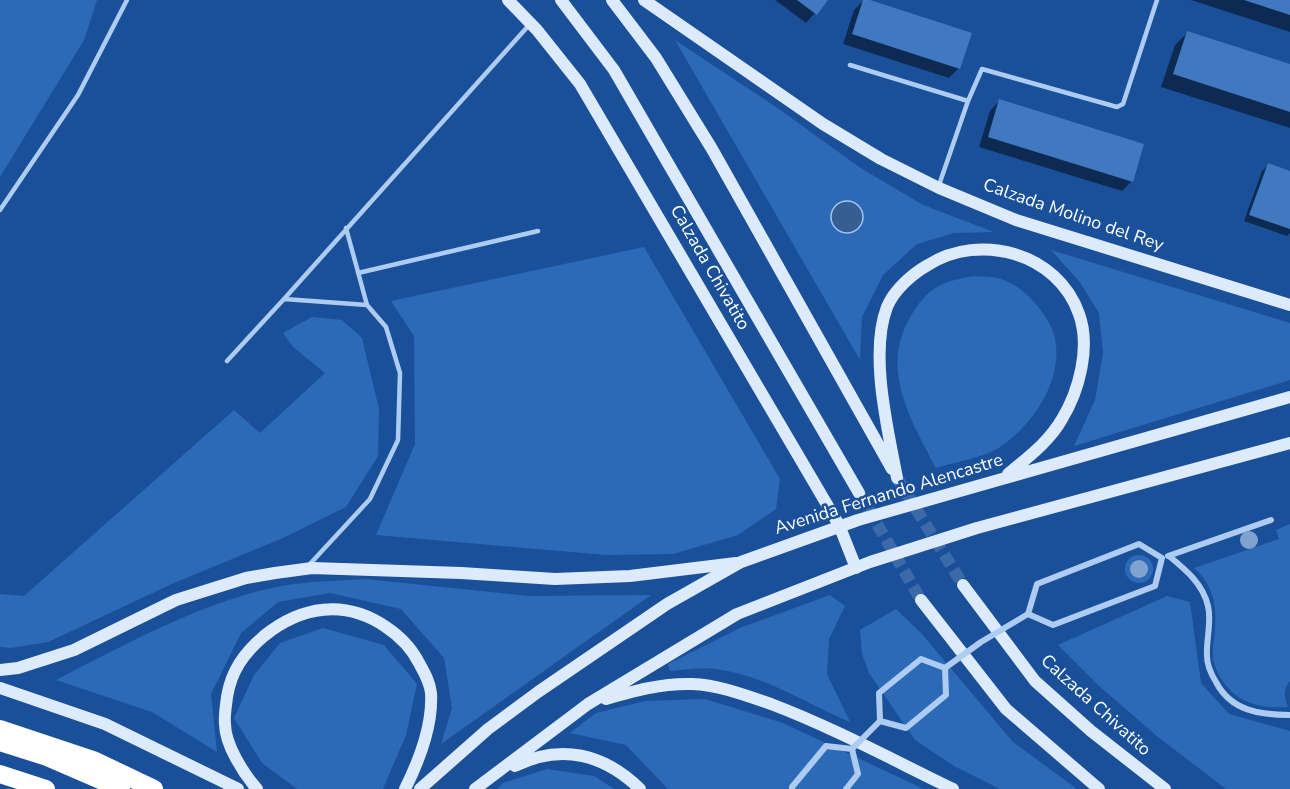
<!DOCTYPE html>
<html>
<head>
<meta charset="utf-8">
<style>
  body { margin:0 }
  canvas { display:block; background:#195099 }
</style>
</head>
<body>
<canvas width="1290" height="789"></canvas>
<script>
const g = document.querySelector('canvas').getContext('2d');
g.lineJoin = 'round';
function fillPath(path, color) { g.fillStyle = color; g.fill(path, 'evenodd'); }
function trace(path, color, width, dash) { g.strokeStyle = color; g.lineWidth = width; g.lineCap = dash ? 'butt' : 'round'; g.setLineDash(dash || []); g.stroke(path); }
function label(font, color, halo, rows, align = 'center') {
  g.font = font + ' "Nunito Sans",sans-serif'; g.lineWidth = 5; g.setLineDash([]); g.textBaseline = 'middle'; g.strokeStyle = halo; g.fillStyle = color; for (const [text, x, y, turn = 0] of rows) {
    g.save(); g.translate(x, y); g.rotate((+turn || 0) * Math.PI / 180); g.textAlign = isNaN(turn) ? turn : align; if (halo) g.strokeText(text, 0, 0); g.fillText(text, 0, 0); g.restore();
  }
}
fillPath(new Path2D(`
  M0,0h97l-13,40 -84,137z
  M675,40l104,69 80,58 64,38 71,27 -40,1 -37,11 -34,31 -21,42 -2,43z
  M644,247l136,232 -4,30 -38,26 -65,19 -67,1 -230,-20 39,-91 -1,-108 -23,-35z
  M1051,250l239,73v57l-216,66 21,-46 8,-47 -4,-40 -20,-32z
  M974,276c8,1 19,0 27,3 13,4 24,13 33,23 7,8 14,17 18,27 17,44 -18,97 -55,120 -14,8 -45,14 -61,19 -25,-48 -57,-100 -25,-152 16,-28 31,-35 63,-40z
  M312,317l30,3 20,18 17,71 -1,47 -32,51 -63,31 -109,45 -126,59 -37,6 -11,-1v-53l24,2 210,-186 26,23 65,-60 -32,-26 -10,-14z
  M1290,524v157c-7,9 -6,15 -2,26 -29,2 -52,-4 -68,-30 -3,-6 -7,-14 -7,-22 -1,-9 2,-19 2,-28 2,-22 -3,-44 -21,-59l85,-29 -3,-9z
  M1125 569a14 14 0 1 1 28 0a14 14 0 1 1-28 0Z
  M365,579l164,17 122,-1 -210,149 11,-36 -8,-50 -43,-49 -71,-16 -52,9 -37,31 -30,61 6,58 -65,-40 -96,-32c72,-37 151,-81 231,-95 25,-4 52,-4 78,-6z
  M830,595l15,11 -16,33 -2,35 23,48c-45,-19 -84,-46 -134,-53 -14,-2 -31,1 -46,2l-2,-7 72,-36z
  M1167,596l23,6 11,81 28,31 61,17v58h-64l-68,-52 -59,-51 -41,-41z
  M896,609l25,24 92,109 64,47h-77l-46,-23 -39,-26 -46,-67 -7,-19 -2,-24z
  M323,628l61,17 33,39 -11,51 -23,54h-86l-35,-26 -28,-45 20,-43 26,-32z
  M705,699l78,24 141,66h-256l-42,-44 -56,-12 26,-20 49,-12z
  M547,769l47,7 20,13h-117l6,-6z`), '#2c6ab7');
const water = new Path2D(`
  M831 217a16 16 0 1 1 32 0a16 16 0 1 1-32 0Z`);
fillPath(water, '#355e93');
trace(water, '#a0c7f3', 1.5);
fillPath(new Path2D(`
  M775,0h51l-20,23z
  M864,0l95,68 -10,10 -106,-34 11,-34z
  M1191,0h99v32z
  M1188,32l102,33v63l-129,-41 14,-42z
  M999,101l133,80 -10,10 -143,-44 11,-36z
  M1268,165l22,8v60l-3,3 -43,-15 18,-50z`), '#0007');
fillPath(new Path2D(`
  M797,0h31l-11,15z
  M863,0h7l102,33 -12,36 -108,-35z
  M1244,0h46v15z
  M1187,31l103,33v48l-117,-38z
  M999,99l145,45 -11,38 -145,-45z
  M1268,163l22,8v58l-41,-14z`), '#4179c0');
trace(new Path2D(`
  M897,478l66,107
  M859,493l62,107`), '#3c6aa8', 12, [12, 6]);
trace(new Path2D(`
  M850,65l118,36
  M939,185l29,-84 14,-32 135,38 6,-3 34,-104
  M0,210l78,-115 49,-95
  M346,228l21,77
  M358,273l180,-42
  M284,299l246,-275
  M227,361l57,-62 83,6 19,22 14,46 -2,67 -28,59 -61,66`), '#aeccf1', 4.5);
trace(new Path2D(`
  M1139,544l23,14 -7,28 -102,39 -25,-11 9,-30z
  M1168,556l103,-36
  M1169,556c17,14 34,28 39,50 4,16 -2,33 -1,50 0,9 4,18 9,26 15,29 44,33 74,33
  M921,659l24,9 1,27 -40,33 -26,-7 -1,-28z
  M792,789v-2l34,-41 26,3 6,25 -12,15`), '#aeccf1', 6);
trace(new Path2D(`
  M508,0l29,30 43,54 259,441 17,43
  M561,0l53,70 245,423
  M612,0l44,58 56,91 180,320
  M644,0l179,124 58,35 58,29 77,32 274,85
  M897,478c-9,-48 -28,-124 -10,-171 7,-17 25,-33 41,-42 52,-33 130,-12 151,49 12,33 0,77 -17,105 -13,23 -35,39 -54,55
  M963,585l72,96 56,50 74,58
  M921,600l85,109 93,80
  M0,670l18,-2 56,-18 102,-50 70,-22 29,-5 37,-5 149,5 94,6 75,-3 106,-13
  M0,688l105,36 133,65
  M606,699c28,-8 56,-16 86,-15 27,1 53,11 79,20 63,24 122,56 182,85
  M515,766c46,-23 89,-12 125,23
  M257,789c-13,-15 -32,-44 -32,-65 -1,-8 1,-18 2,-27 4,-26 17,-44 37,-61 37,-30 81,-37 122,-9 15,10 25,20 33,36 5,9 11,19 12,30 2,32 -12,68 -26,96
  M420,789l68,-60 50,-37 129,-88 74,-42 117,-42 432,-123
  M475,789l113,-85 149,-90 133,-52 107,-34 313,-85`), '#dceafc', 12);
trace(new Path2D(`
  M0,729l93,31 61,29
  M0,742l47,15 74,32
  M0,774l46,15`), '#fff', 18);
trace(new Path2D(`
  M945,668l36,-26 47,-28
  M852,749l28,-28`), '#aeccf1', 6);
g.fillStyle = '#80a2cf';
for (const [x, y] of [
  [1249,540],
  [1139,569]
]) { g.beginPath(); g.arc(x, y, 9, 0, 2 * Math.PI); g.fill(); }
label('18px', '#fff', '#195099', [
  ["Calzada Molino del Rey",1073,216,19],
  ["Calzada Chivatito",709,268,60],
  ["Avenida Fernando Alencastre",889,495,-17],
  ["Calzada Chivatito",1095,706,42]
]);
</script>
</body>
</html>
